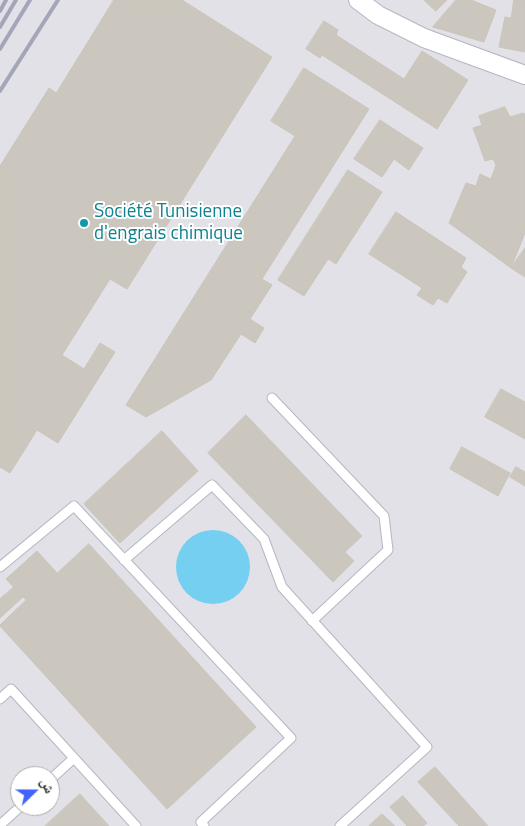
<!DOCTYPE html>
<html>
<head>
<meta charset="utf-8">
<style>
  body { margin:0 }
  #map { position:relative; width:525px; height:826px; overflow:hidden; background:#efe9e1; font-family:"Titillium Web","Noto Naskh Arabic",sans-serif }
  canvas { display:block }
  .north { position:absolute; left:10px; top:766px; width:50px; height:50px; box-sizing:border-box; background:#fff; border:1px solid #ababab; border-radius:50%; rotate:68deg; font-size:14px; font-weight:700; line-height:20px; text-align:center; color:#2e2e2e }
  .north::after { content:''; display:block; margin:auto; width:18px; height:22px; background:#4264fb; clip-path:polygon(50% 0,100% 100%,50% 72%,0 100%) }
</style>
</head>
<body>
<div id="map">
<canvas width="525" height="826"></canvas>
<div class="north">ش</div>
</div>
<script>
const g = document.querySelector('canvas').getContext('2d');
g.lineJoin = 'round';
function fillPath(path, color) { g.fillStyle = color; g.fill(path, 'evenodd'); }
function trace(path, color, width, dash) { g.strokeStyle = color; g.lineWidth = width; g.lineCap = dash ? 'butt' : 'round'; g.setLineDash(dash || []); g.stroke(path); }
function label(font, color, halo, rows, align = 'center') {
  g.font = font + ' "Titillium Web",sans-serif'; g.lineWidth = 4; g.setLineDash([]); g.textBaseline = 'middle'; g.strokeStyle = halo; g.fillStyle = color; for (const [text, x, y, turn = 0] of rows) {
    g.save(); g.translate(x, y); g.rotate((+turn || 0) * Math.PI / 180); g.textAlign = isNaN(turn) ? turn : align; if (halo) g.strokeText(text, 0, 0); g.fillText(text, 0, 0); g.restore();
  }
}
fillPath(new Path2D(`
  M0,0h525v826h-525zM20,776h30v30h-30z`), '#e3e1e8');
fillPath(new Path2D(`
  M176 567a37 37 0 1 1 74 0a37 37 0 1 1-74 0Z`), '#75cff0');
const building = new Path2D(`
  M114,0h68l90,57 -145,232 -17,-10 -48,76 22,14 16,-26 15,9 -57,91 -21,-13 -27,43 -10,-6v-301l49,-78 7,5z
  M424,0h23l-11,11z
  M456,0h15l25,10 -12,32 -51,-15z
  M514,0h11v52l-26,-5 6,-30 6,1z
  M324,21l14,9 -2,5 68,44 18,-28 46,29 -31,49 -115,-74 -2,3 -14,-9z
  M304,68l65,41 -107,170 10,6 -22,34 14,9 -9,15 -14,-9 -30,46 -65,37 -20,-12 169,-269 -24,-15z
  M505,107l5,10 13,-4 2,1v119l-14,35 -62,-45 17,-40 10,3 4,-12 11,5 5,-14 -3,-6 -8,2 -12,-33 9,-3 -3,-9z
  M380,120l43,28 -14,22 -15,-11 -12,18 -28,-18z
  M348,170l34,22 -46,72 -8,-5 -24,37 -26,-16z
  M396,212l70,46 -5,9 6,5 -20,31 -9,-5 -5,7 -16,-10 5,-7 -53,-34z
  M525,248v29l-14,-9z
  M501,389l24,13v37l-40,-22z
  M246,415l116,121 -17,16 9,9 -21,21 -125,-129z
  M162,431l36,40 -78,72 -36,-39z
  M462,447l48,26 -12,23 -48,-27z
  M516,467l9,5v14l-15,-9z
  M89,544l167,183 -89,82 -167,-183v-1l26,-25 -20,-21 31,-28 20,22z
  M14,587l9,10 -23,21v-19z
  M435,767l53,59h-29l-41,-44z
  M80,794l29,32h-64z
  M403,796l24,27 -4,3h-16l-17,-19z
  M382,814l13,12h-26z`);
fillPath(building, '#cbc7bf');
trace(building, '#cbc5ba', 1);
const lane = new Path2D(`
  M272,398l112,118 4,34 -76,71
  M124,560l88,-75 52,54 18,48 145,160 -87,79
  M0,567l74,-61 217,232 -90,84 3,4
  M0,699l11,-10 125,137
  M50,780l24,-22
  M0,825l21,-19`);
const street = new Path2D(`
  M358,0l20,15 46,23 101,37`);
trace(lane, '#b4b7c1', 11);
trace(street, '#b4b7c1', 20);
trace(lane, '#fff', 9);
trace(street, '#fff', 18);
trace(new Path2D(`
  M0,11l6,-11
  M0,27l16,-27
  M0,49l30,-49
  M0,91l58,-91`), '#a3a6b8', 4);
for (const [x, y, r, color] of [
  [84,223,5,"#0f9aa8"]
]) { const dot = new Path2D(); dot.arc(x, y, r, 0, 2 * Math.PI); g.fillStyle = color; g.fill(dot); trace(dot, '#fff', 2); }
label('19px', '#0d838f', '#fff', [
  ["Société Tunisienne",94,212],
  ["d'engrais chimique",94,234]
], 'left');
</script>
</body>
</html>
